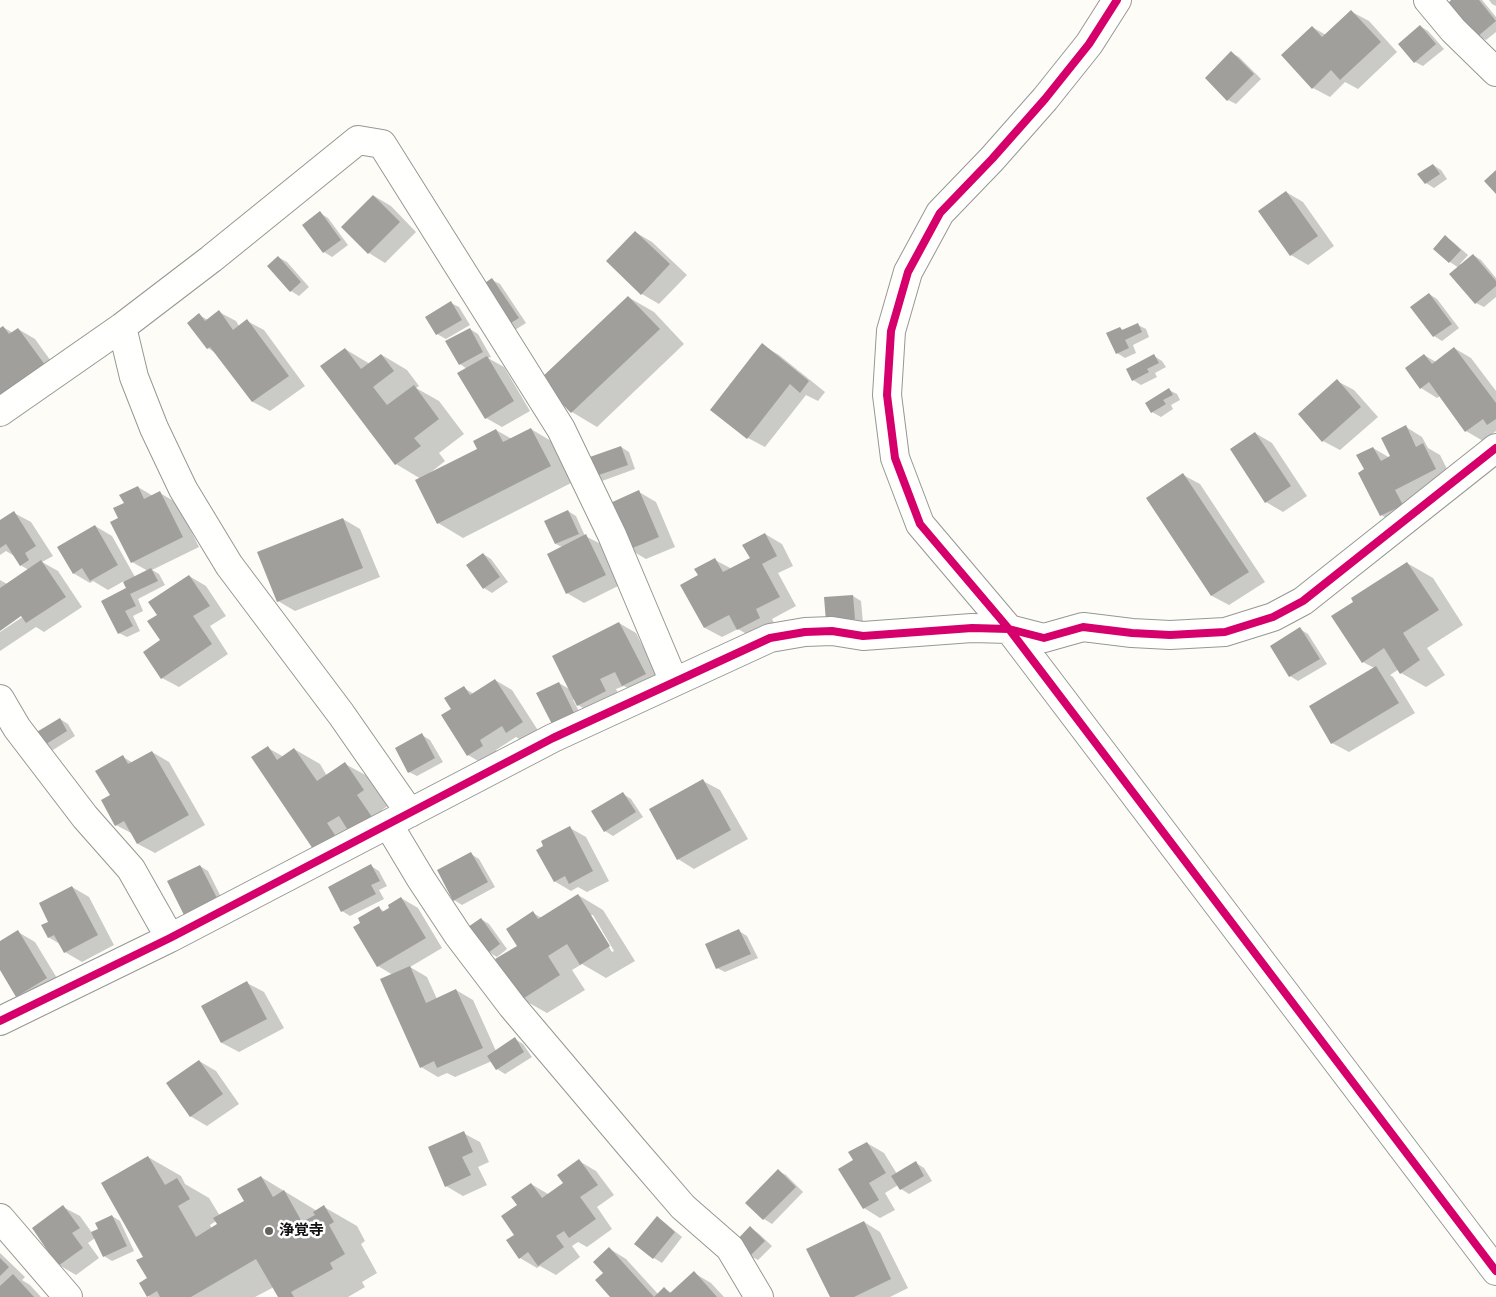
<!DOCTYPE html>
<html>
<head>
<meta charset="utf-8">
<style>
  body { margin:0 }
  canvas { display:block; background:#fdfcf7 }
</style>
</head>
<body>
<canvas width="1496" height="1297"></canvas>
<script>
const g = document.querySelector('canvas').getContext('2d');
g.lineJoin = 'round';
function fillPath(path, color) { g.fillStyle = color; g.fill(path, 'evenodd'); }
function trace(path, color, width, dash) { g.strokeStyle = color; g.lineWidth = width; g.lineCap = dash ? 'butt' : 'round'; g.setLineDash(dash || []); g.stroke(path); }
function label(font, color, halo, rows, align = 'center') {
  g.font = font + ' Merriweather,"Noto Sans JP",serif'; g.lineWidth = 5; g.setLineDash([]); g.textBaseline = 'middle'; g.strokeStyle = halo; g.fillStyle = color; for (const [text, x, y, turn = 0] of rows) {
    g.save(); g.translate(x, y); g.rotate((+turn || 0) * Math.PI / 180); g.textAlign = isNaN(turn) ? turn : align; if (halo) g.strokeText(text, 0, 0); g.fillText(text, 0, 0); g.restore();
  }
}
fillPath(new Path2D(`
  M1453,0h29l14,17v15l-10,8 -9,-4z
  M1489,0h7v6l-4,-2z
  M1352,12l17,9 28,31 -39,37 -13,-7 -15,15 -17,-9 -1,-61 14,8z
  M1420,26l8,5 16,18 -21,17 -8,-4z
  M1231,53l8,4 22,22 -25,25 -8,-4z
  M1433,165l8,5 6,9 -13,9 -8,-5z
  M1286,192l17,10 31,44 -26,19 -17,-10 -31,-44z
  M374,196l17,10 25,26 -31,31 -16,-10z
  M320,213l8,5 20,27 -16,12 -8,-5z
  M635,232l17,10 35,33 -28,29 -17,-10z
  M1445,237l8,5 15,13 -8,9 1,1 12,-10 8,5 15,18v19l-12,10 -8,-4 -17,-35 -9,-6z
  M278,257l9,5 22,25 -10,9 -8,-5z
  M492,280l8,4 26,39 -11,7 -8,-5z
  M1429,294l8,5 22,29 -17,13 -8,-5 -22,-29z
  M628,297l26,15 30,32 -87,83 -25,-15z
  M451,303l8,4 11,18 -24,14 -9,-5 -10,-17z
  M219,312l17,9 3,5 8,-5 17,9 41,56 -35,25 -17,-9 -36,-48 -9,-6 -9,-33 9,5z
  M1138,325l8,4 3,8 -16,8 3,8 -11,5 -8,-5 3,-25 4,3z
  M3,327l10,6 5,-4 17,10 29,40 -64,46v-95z
  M470,329l8,5 13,23 -3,1 16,9 26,44 -28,16 -16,-9 -19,-49 -7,-5z
  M762,345l17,10 46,37 -7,9 -12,-6 -41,52 -17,-9z
  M1454,348l17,10 25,33v40l-13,10 -17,-10 -26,-35 -3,2 -16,-10 3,-33 12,7z
  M345,349l25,15 12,-9 25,15 12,16 -3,2 23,13 25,33 -25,19 6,8 -15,12v1l48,-25 18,-19 16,9 19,-10 25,15 19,37 -112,57 -25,-15 -17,-44 -25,-15 -74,-98z
  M1154,356l8,5 4,6 -11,6 2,4 -16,8 -8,-5z
  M1337,381l17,9 24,27 -38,33 -17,-9z
  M1169,390l8,4 3,6 -9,5 2,4 -12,8 -9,-5 -5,-9z
  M1406,427l16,10 6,11 12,7 12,24 -54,46 -17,-10 -16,-45 8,-22 17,10z
  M1255,433l17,10 35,53 -24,16 -17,-10z
  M621,447l8,5 6,17 -33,12 -8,-5z
  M1183,475l17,9 65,98 -36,23 -17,-9 -64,-97z
  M138,487l15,9 7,-3 17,10 22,44 -47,23 7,4 6,11 -27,14 5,12 -10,5 7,15 -13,6 -8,-4 9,-45 -4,-7 -16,9 -15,-9 -3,2 -17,-10 22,-47 17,10 23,41 13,-6 -16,-9 -12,-43 6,-15z
  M639,492l17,10 19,45 -29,12 -17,-10z
  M568,511l8,5 9,20 18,9 19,39 -38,19 -17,-10 -5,-46 -6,-3z
  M14,513l17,9 22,34 -11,6 16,9 24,36 -38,25 -8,-5 -36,24v-19l27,-18 -1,-2 -26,17v-49l7,4 22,-14 -9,-5 -4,-8 -10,-6 -6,4v-33z
  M343,519l17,10 20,48 -85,34 -17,-10z
  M765,534l17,10 11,22 -15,7 18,33 -24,13 4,8 -21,12 -17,-10 -16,8 -17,-9 -5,-52 15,-16 17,9 19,-10z
  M483,554l8,5 17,23 -16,11 -8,-5z
  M1407,563l26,15 30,47 -36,23 18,27 -19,12 -25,-14 -2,-4 -9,6 3,2 22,36 -66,39 -17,-9 42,-75 -11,-6 -8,-60z
  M189,576l17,10 20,30 -16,10 18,28 -49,33 -17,-9v-38l-3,-25z
  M853,596l8,5 2,22 -27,3z
  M619,623l17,10 26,51 -22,11 -16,-9 -8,3 6,12 -27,14 -17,-10 -3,-6 -2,1 11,21 -46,-27 21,-11 12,7z
  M1300,629l8,5 19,30 -29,17 -8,-5 -18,-30z
  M495,680l17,10 27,42 -15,10 -8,-5 -20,13 3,6 -14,9 -17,-10 -16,-46 12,-21 10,6z
  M60,719l8,5 7,12 -22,14 -9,-5z
  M422,735l8,5 13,22 -26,14 -8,-4z
  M268,748l16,9 10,-8 26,15 7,12 18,-12 26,14 18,27 -7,5 14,22 -82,16z
  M152,752l17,10 36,63 -50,28 -17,-9 -5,-10 -17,-9 -5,-30 12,-38 10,6z
  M703,781l17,9 28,49 -54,30 -16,-10z
  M623,794l8,5 12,18 -30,19 -8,-5z
  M570,828l16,9 23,44 -22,11 -9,-5 -7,4 -17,-10z
  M471,854l8,5 16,28 -33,18 -8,-5z
  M200,866l8,5 16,32 -30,16 -9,-5z
  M371,866l8,5 8,15 -8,4 5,9 -34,17 -8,-5z
  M72,887l17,10 25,48 -32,17 -17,-10 -5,-8 -12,-7 2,-15z
  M578,895l25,15 32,51 -29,17 -24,-14 -10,6 13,20 -38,23 -25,-14 -3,-52 14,-34 9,5zM590,915h3l21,36 -2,1z
  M401,898l17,10 24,40 -32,19 17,10 10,22 19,-9 17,10 23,51 19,-12 8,5 9,13 -27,17 -8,-5 -5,-8 -37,16 -8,-4 -9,4 -17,-10 -28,-92 -15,-9 -16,-43 17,-15 6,4z
  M481,919l8,5 18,25 -10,8 -9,-5z
  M739,931l8,5 11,22 -33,14 -8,-4z
  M18,932l17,10 28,46 -30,17 -16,-9 -17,-28v-25z
  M247,983l17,9 20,36 -45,24 -17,-9 -19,-36z
  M199,1061l17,10 23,33 -32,22 -17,-10z
  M463,1133l17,9 9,20 -11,5 9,18 -24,11 -17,-10z
  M867,1143l17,10 13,21 19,-11 8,5 8,13 -23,13 -8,-5 -3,-4 -13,8 10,17 -15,8 -16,-10 -10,-47z
  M148,1157l33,19 4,8 24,14 11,18 26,-15 15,-24 56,34 7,-4 33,19 8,15 -4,3 16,29 -15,9 3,5 -17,10h-68l-6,-10 -19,10h-105l-2,-1v-17l-4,-22zM216,1221l2,4 -6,4 -2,-4z
  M579,1161l17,10 18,24 -17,12 15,22 -25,18 -9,-5 -6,4 8,11 -24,18 -16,-9 -3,2 -17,-10 -4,-23 3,-30 12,-21 17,10 17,-10z
  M778,1171l8,4 17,17 -31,32 -8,-5z
  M63,1207l17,9 12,17 7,-4 13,-13 8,5 14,30 -22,10 -8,-5 -9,-18 -7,5 11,15 -23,17 -17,-10z
  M657,1218l8,5 17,14 -20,26 -8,-5z
  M864,1222l16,10 28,56 -18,9h-59z
  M750,1228l8,5 14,13 -14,14 -8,-4z
  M610,1249l16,10 32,35 6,-5 8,4 22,-20 17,10 13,14h-112l-8,-24z
  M0,1253l25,24 -3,3 8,5 11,12h-41z`), '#0003');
fillPath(new Path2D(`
  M1451,0h28l17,21 -19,16 -29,-34z
  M1351,10l30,32 -41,38 -9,-10 -19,19 -31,-34 31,-29 10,11z
  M1420,25l16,19 -22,19 -16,-19z
  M1231,51l23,23 -27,27 -22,-23z
  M1433,164l7,10 -15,10 -8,-10z
  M1496,170v24l-12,-13z
  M1286,191l32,45 -28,20 -32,-45z
  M373,195l27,27 -32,32 -27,-27z
  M320,211l21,29 -18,13 -21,-28z
  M635,231l35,33 -29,31 -35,-34z
  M1445,235l16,15 -12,13 -16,-14z
  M1473,254l23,27v5l-21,18 -26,-30z
  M278,256l23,26 -11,10 -23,-26z
  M492,278l27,40 -13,8 -27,-39z
  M1429,293l23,31 -19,13 -23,-30z
  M628,296l32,33 -89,84 -32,-33z
  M451,301l11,19 -26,15 -11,-18z
  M219,310l14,20 14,-11 42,57 -37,26 -42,-55 -3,2 -20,-26 12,-10 6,8z
  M1138,323l4,9 -17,8 4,8 -13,6 -10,-21 14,-6 2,3z
  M3,326l6,8 9,-6 30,41 -48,34v-75z
  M470,328l13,24 -24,13 -14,-24z
  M762,343l47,38 -9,12 -10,-9 -43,55 -37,-29z
  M1454,347l42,56v16l-9,6 -4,-6 -18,13 -36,-50 -9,7 -15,-21 19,-14 8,10z
  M345,348l16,21 20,-15 13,17 -21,16 14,18 27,-20 25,34 -25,19 7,8 -26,19 -75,-99z
  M1154,354l5,9 -12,6 2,3 -17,9 -6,-12z
  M487,356l27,45 -29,18 -28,-46z
  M1337,379l24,28 -39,35 -24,-28z
  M1169,388l4,7 -10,5 3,4 -15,9 -6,-10z
  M1406,425l10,22 7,-4 13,26 -41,21 8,15 -23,11 -22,-43 6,-4 -8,-14 17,-8 8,14 9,-5 -9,-18z
  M531,428l20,38 -114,58 -22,-44 62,-31 -4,-8 23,-12 7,13z
  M1255,432l36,54 -26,17 -35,-54z
  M621,446l7,19 -35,12 -6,-19z
  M1183,473l66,99 -38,24 -65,-98z
  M138,486l6,13 16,-8 23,46 -52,26 -21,-41 8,-4 -5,-10 11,-5 -5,-8z
  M639,490l20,47 -31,13 -20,-46z
  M568,510l11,24 -24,10 -11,-23z
  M14,511l22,35 -11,7 4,7 -9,6 -14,-22 -6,4v-28z
  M343,518l20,50 -86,34 -20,-50z
  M95,525l23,40 -28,16 -8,-13 -9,6 -16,-27z
  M765,533l12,23 -15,8 18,33 -24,12 4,9 -23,12 -8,-15 -25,13 -24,-43 18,-10 -4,-6 21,-11 8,14 27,-14 -8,-13z
  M586,534l20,41 -40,19 -19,-40z
  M483,553l17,24 -17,12 -17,-24z
  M41,560l25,37 -40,26 -5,-7 -21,15v-43z
  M1407,562l32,48 -36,23 17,27 -20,14 -16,-26 -22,15 -31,-47 22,-14 -2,-4z
  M151,568l7,13 -28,13 6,12 -11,5 8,15 -15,8 -17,-33 25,-13 -3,-6z
  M189,575l21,31 -17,10 19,28 -51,35 -18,-27 17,-12 -13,-19 10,-6 -9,-13z
  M853,595l2,24 -29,3 -2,-25z
  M619,622l27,52 -24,12 -7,-14 -15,7 6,12 -29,15 -25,-50z
  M1300,627l20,32 -31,18 -19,-31z
  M1376,666l23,37 -68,41 -22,-38z
  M495,679l28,43 -17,11 -4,-7 -22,14 3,6 -16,10 -26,-41 10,-6 -7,-11 20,-12 6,9z
  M559,682l17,35 -22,11 -18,-35z
  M60,718l7,13 -24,15 -8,-13z
  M422,733l13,25 -27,15 -13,-25z
  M268,746l9,14 17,-12 23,33 28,-19 19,28 -7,5 15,22 -23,15 -10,-16 -12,7 8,12 -22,14 -62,-92z
  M152,751l37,64 -52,29 -13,-23 -9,5 -14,-26 9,-5 -15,-24 28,-16 5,9z
  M703,779l28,51 -54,30 -28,-51z
  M623,792l13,20 -32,20 -13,-21z
  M570,826l23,45 -24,13 -4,-8 -11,6 -18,-32 7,-4 -2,-5z
  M471,852l17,30 -35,19 -16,-31z
  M371,864l9,17 -9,4 5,9 -35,18 -13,-25z
  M200,865l17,33 -33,17 -17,-34z
  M72,886l26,49 -34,18 -10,-18 -6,3 -7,-13 7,-3 -9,-19z
  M578,894l32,52 -30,19 -13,-21 -19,12 12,19 -39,25 -26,-41 22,-13 -11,-17 27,-18 5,8z
  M401,897l25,41 -49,29 -24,-40 7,-4 -2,-5 21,-12 3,6 7,-4 -1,-3z
  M481,918l19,26 -12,9 -20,-26z
  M739,929l12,25 -35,15 -11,-25z
  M18,930l29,48 -31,19 -16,-27v-29z
  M410,966l16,37 30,-14 27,59 -46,20 -3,-7 -14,7 -40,-89z
  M247,981l20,38 -46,24 -20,-37z
  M515,1037l9,15 -28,18 -9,-14z
  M199,1060l24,34 -33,23 -24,-34z
  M464,1131l9,21 -11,5 9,18 -26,12 -17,-40z
  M867,1142l19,31 -17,10 10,17 -16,9 -25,-40 15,-9 -5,-8z
  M148,1156l17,29 12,-7 13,21 -12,7 18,31 21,-13 -4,-6 31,-17 -7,-12 24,-13 12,21 11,-7 18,32 13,-7 -2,-3 11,-7 10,17 -5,3 16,29 -15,9 3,6 -42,23 3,5h-16l-22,-38 -65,38h-31l-3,-6 -10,6 -8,-14 8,-5 -11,-18 7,-3 -42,-74z
  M579,1159l19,26 -18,12 16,22 -27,19 -5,-7 -8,5 8,11 -26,19 -10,-14 -9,7 -13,-19 8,-5 -13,-19 16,-11 -6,-8 20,-14 11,15 21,-15 -6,-8z
  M916,1161l8,15 -24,14 -9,-14z
  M778,1169l18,18 -33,33 -18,-17z
  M63,1205l17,23 -8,5 11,15 -25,18 -26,-38z
  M112,1215l15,31 -24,11 -12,-25 7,-3 -3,-6z
  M657,1216l18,16 -22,27 -19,-15z
  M864,1221l27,58 -37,18h-24l-24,-48z
  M750,1226l15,15 -16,16 -14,-15z
  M609,1247l45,50 10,-10 6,6 24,-22 23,26h-107l-15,-17 8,-7 -10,-11z
  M0,1258l9,9 -9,9z
  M13,1274l21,23h-34v-11z`), '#a19f9c');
const street = new Path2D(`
  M1117,0l-28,44 -44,55 -53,60 -52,54 -32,59 -17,59 -4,64 8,63 25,66 89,105 487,642
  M1428,0l25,30 43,42
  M122,327l12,50 20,51 29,61 46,76 112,149 69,99
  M0,412l122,-85 89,-68 147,-119 24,4 179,285 51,106 62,147
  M0,699l17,29 68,89 46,52 39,69
  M388,824l33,55 37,56 54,71 121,143 50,58 47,41 29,49
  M0,1021l170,-83 383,-200 217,-100 35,-6 27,-1 31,5 109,-8 37,1 35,9 39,-11 49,6 38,2 55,-3 48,-15 30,-16 193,-153
  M0,1218l68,79`);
trace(street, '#979795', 30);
trace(street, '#fffffe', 28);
trace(new Path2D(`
  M1117,0l-28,44 -44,55 -53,60 -52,54 -32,59 -17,59 -4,64 8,63 25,66 89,105 487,642
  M0,1021l170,-83 383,-200 217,-100 35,-6 27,-1 31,5 109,-8 37,1 35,9 39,-11 49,6 38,2 55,-3 48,-15 30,-16 193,-153`), '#d6006c', 8);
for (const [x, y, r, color] of [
  [269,1231,5,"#646362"]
]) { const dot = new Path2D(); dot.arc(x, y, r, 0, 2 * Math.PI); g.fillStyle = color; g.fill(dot); trace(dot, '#fff', 2); }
label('bold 15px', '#111', '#fff', [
  ["浄覚寺",279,1231]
], 'left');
</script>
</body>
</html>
